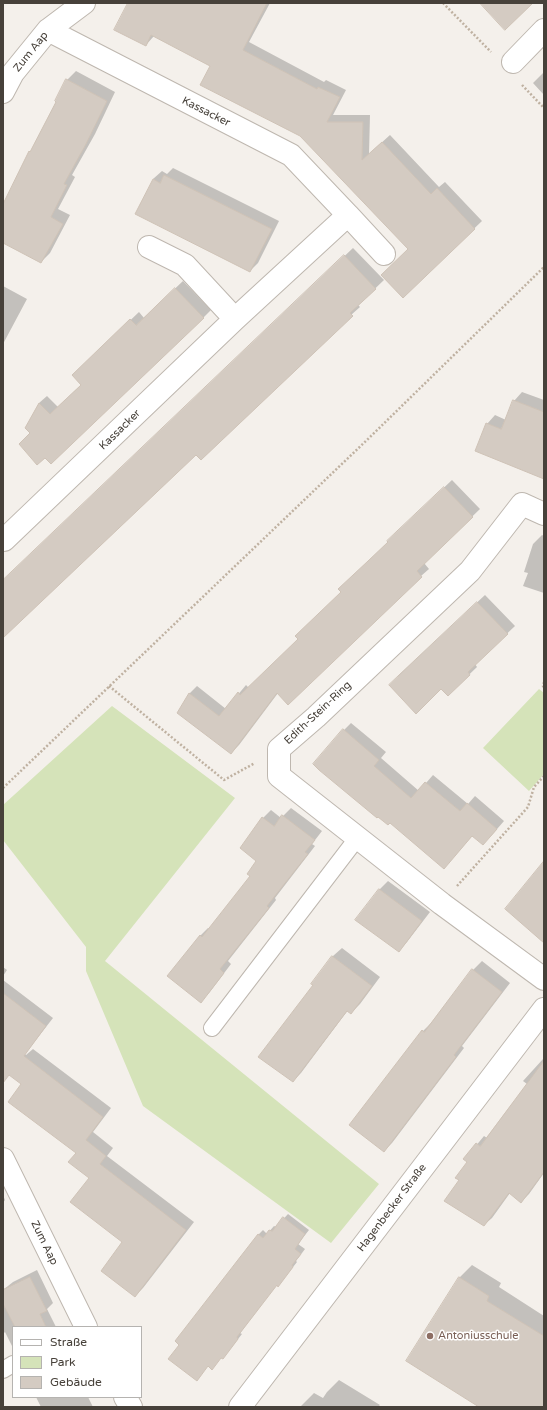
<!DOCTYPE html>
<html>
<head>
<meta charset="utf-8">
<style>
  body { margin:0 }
  #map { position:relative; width:547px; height:1410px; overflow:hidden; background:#f4f0eb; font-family:"Varela Round",sans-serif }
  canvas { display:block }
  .frame { position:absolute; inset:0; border:4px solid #47413a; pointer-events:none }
  .legend { position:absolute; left:12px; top:1326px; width:130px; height:72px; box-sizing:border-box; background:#fff; border:1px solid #b5b3b0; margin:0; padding:5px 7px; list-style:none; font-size:12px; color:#47413a }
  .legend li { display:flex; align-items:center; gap:8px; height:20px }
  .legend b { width:20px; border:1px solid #b5b3b0 }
</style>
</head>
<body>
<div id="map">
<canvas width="547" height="1410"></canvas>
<div class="frame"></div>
<ul class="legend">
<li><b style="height:5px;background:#fff"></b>Straße</li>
<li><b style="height:11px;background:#d5e3b9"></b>Park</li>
<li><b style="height:11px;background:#d4cbc2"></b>Gebäude</li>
</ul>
</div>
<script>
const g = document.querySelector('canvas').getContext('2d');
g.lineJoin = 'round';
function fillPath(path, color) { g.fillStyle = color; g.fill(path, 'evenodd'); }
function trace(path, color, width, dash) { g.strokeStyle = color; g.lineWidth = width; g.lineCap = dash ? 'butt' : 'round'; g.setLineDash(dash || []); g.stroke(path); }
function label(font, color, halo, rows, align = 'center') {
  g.font = font + ' "Varela Round",sans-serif'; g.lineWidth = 3; g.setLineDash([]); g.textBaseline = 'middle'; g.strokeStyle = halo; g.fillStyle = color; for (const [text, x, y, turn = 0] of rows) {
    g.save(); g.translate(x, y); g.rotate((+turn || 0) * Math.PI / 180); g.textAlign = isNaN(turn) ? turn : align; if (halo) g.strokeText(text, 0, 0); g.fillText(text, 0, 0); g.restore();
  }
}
fillPath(new Path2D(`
  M539,689l5,4v81l-15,17 -46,-43z
  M112,706l123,92 -130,163 274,223 -48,59 -188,-137 -57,-135v-24l-83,-107v-35z`), '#d5e3b9');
fillPath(new Path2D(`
  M132,3h138l-21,39 75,40 2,-2 20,10 -13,25h37l-1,39 21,-19 49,52 6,-5 37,39 -79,76 6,-48 -108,-113 -90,-71 -57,-29 -8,9z
  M76,71l39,21 -20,42 -23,41 3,2 -17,32 12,6 -20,38 -9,9 -38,-20v-36l64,-126z
  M544,72v23l-11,-12z
  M173,168l106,53 -21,42 -8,8 -97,-92 9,-8 5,3z
  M353,248l31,32 -26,25 2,2 -164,146 -193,184v-56z
  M183,281l28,29 -8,8 -172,115 -5,-6 13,-24 8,-7 11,11 24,-23 -9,-9 66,-63 5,6z
  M3,286l24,13 -24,45z
  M522,392l22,8v78l-57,-54 8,-9 11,5 8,-19z
  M452,480l28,29 -56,54 5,6 -8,7 -143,117 -39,52 -8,8 -42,-59 8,-8 29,23 20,-24 3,3 51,-49 96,-106z
  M542,535l2,1v57l-21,-7 5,-13 -4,-1 9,-28z
  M485,595l30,31 -40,38 2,3 -29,28 -7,-7 -44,-11z
  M351,723l35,29 -5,6 38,33 14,-16 35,29 7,-8 29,25 -13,15 -18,-1 -22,25 -107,-130z
  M291,808l31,23 -10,13 3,2 -40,52 1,2 -48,61 3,3 -22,29 -8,8 -1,-65 8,-8 2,1 41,-53 7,-15 5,-43 8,-8 10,8z
  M388,881l42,31 -23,30 -8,9 -42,-32 23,-30z
  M342,948l38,29 -20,27 -9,9 -3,-3 -47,63 -8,8 21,-97 -1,-1 20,-27z
  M482,961l28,22 -48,63 2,2 -72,95 -8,8 39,-120 9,-9v1l41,-53z
  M3,967l4,3 -4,6z
  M3,980l50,38 -28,36 1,1 7,-6 78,59 -18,24 20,16 -6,8 87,66 -51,66 -8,8 -11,-54 -47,-89 -54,-69 -20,-34z
  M543,1059h1v114l-15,21 -8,8 -11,-9 -18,25 -8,7 -24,-45 9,-18 -4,-3 19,-23 3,2 40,-54 -4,-3z
  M3,1195l2,5 -2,3z
  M288,1214l21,16 -11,14 7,5 -9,12 1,1 -15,19 -4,4 -1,-1 -37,49 2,1 -15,19 -19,13 -11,13 61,-144 5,-5 4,4 7,-8 2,1z
  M472,1265l29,18 -2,4 45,29v90l-66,1 1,-1 -20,-128z
  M37,1270l16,33 -6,6 9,18h-43v21l-8,-16 -2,2v-44l10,-8z
  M339,1380l41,25 -2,2h-78l14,-14 9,5 4,-6z
  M36,1397h52l5,10h-52z`), '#0003');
const building = new Path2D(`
  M128,3h139l-24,47 74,39 1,-2 22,10 -13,25h36l-1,38 20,-18 49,52 6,-6 38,41 -72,69 -22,-23 27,-26 -108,-113 -100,-51 10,-19 -59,-31 -5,11 -32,-16z
  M480,3h53l-28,27z
  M66,79l41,22 -21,43 -22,40 3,1 -16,32 12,7 -22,39 -38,-20v-39l26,-53 1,1 26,-50 -1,-1z
  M164,175l108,54 -22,43 -115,-58 18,-35 7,4z
  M344,255l32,34 -26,24 3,3 -152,144 -5,-5 -193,183v-58z
  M175,288l29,30 -153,146 -6,-6 -8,7 -18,-21 11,-11 -5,-5 14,-25 11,11 31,-29 -9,-10 58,-56 6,6z
  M513,400l31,12v67l-69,-28 11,-28 15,6z
  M444,487l29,30 -56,54 5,6 -134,128 -11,-12 -46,61 -54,-41 12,-20 30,23 19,-24 2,3 58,-56 -3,-3 46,-44 -3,-3 30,-28 20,-19 -1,-1z
  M477,602l31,32 -40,38 2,3 -22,21 -7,-7 -25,25 -27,-29z
  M343,729l36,31 -5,6 37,32 14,-16 35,29 7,-8 30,26 -14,16 -11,-9 -28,33 -54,-46 -2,2 -10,-8 -1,1 -58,-48 -6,-6z
  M282,815l33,25 -10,12 3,2 -41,52 2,2 -49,61 4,4 -23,30 -34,-27 33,-41 2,2 48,-61 -3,-2 9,-13 -16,-13 22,-31 12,9z
  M544,861v82l-39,-34z
  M379,889l43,32 -23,31 -44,-32z
  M332,956l40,30 -21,28 -4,-3 -54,71 -35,-25 55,-72 -2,-1z
  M472,969l30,23 -48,63 2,2 -72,95 -35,-27 73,-95 2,2z
  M3,993l43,33 -22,30 79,61 -17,23 20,16 -6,8 86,66 -51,67 -34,-26 21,-29 -52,-40 19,-24 -21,-16 8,-9 -68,-51 13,-18 -12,-9 -6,8z
  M544,1061v111l-23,31 -12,-10 -25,33 -40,-25 15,-21 -4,-2 12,-16 -4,-3 13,-16 4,3z
  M283,1217l22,17 -10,15 6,5 -9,11 1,2 -15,20 -1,-2 -40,52 1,2 -15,20 -2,-1 -9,12 -4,-4 -11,15 -29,-22 11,-14 -4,-4 83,-107 5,4 6,-8 3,1z
  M30,1277l17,34 -7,3 6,13h-31l-12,-23v-14z
  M459,1277l30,19 -2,5 57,35v71h-65l-73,-46z`);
fillPath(building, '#d4cbc2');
trace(building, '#cec2b6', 1);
const service = new Path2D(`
  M212,1028l146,-191
  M3,1370l10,-6`);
const minor = new Path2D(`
  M513,62l31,-32
  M3,92l10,-19 35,-43 36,-27
  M348,215l36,39
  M149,247l36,18 50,54
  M544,514l-22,-10 -52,67 -154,146 -37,32v27l163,128 102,75
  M3,540h1l231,-221 113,-104 -57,-60 -243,-125
  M3,1159l83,168
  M125,1397l6,10
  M240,1407l304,-398`);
trace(service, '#beb7af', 18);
trace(minor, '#beb7af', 24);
trace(new Path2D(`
  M443,3l48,49
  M522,85l22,23
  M544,682l-1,4 1,1
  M109,686l115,94 31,-17
  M3,788l365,-349 176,-172
  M457,886l71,-79 6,-20 10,-11`), '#bfb1a1', 2.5, [2, 2]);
trace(service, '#fff', 16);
trace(minor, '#fff', 22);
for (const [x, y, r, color] of [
  [430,1336,4,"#8d6e63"]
]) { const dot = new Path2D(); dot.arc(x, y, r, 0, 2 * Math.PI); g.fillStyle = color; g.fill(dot); trace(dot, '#fff', 1.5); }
label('11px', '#47413a', '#fff', [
  ["Zum Aap",31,52,-51],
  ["Kassacker",206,112,27],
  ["Kassacker",120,430,-44],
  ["Edith-Stein-Ring",318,713,-43],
  ["Hagenbecker Straße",392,1208,-53],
  ["Zum Aap",44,1243,64]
]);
label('11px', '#785e54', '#fff', [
  ["Antoniusschule",438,1336]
], 'left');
</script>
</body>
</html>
